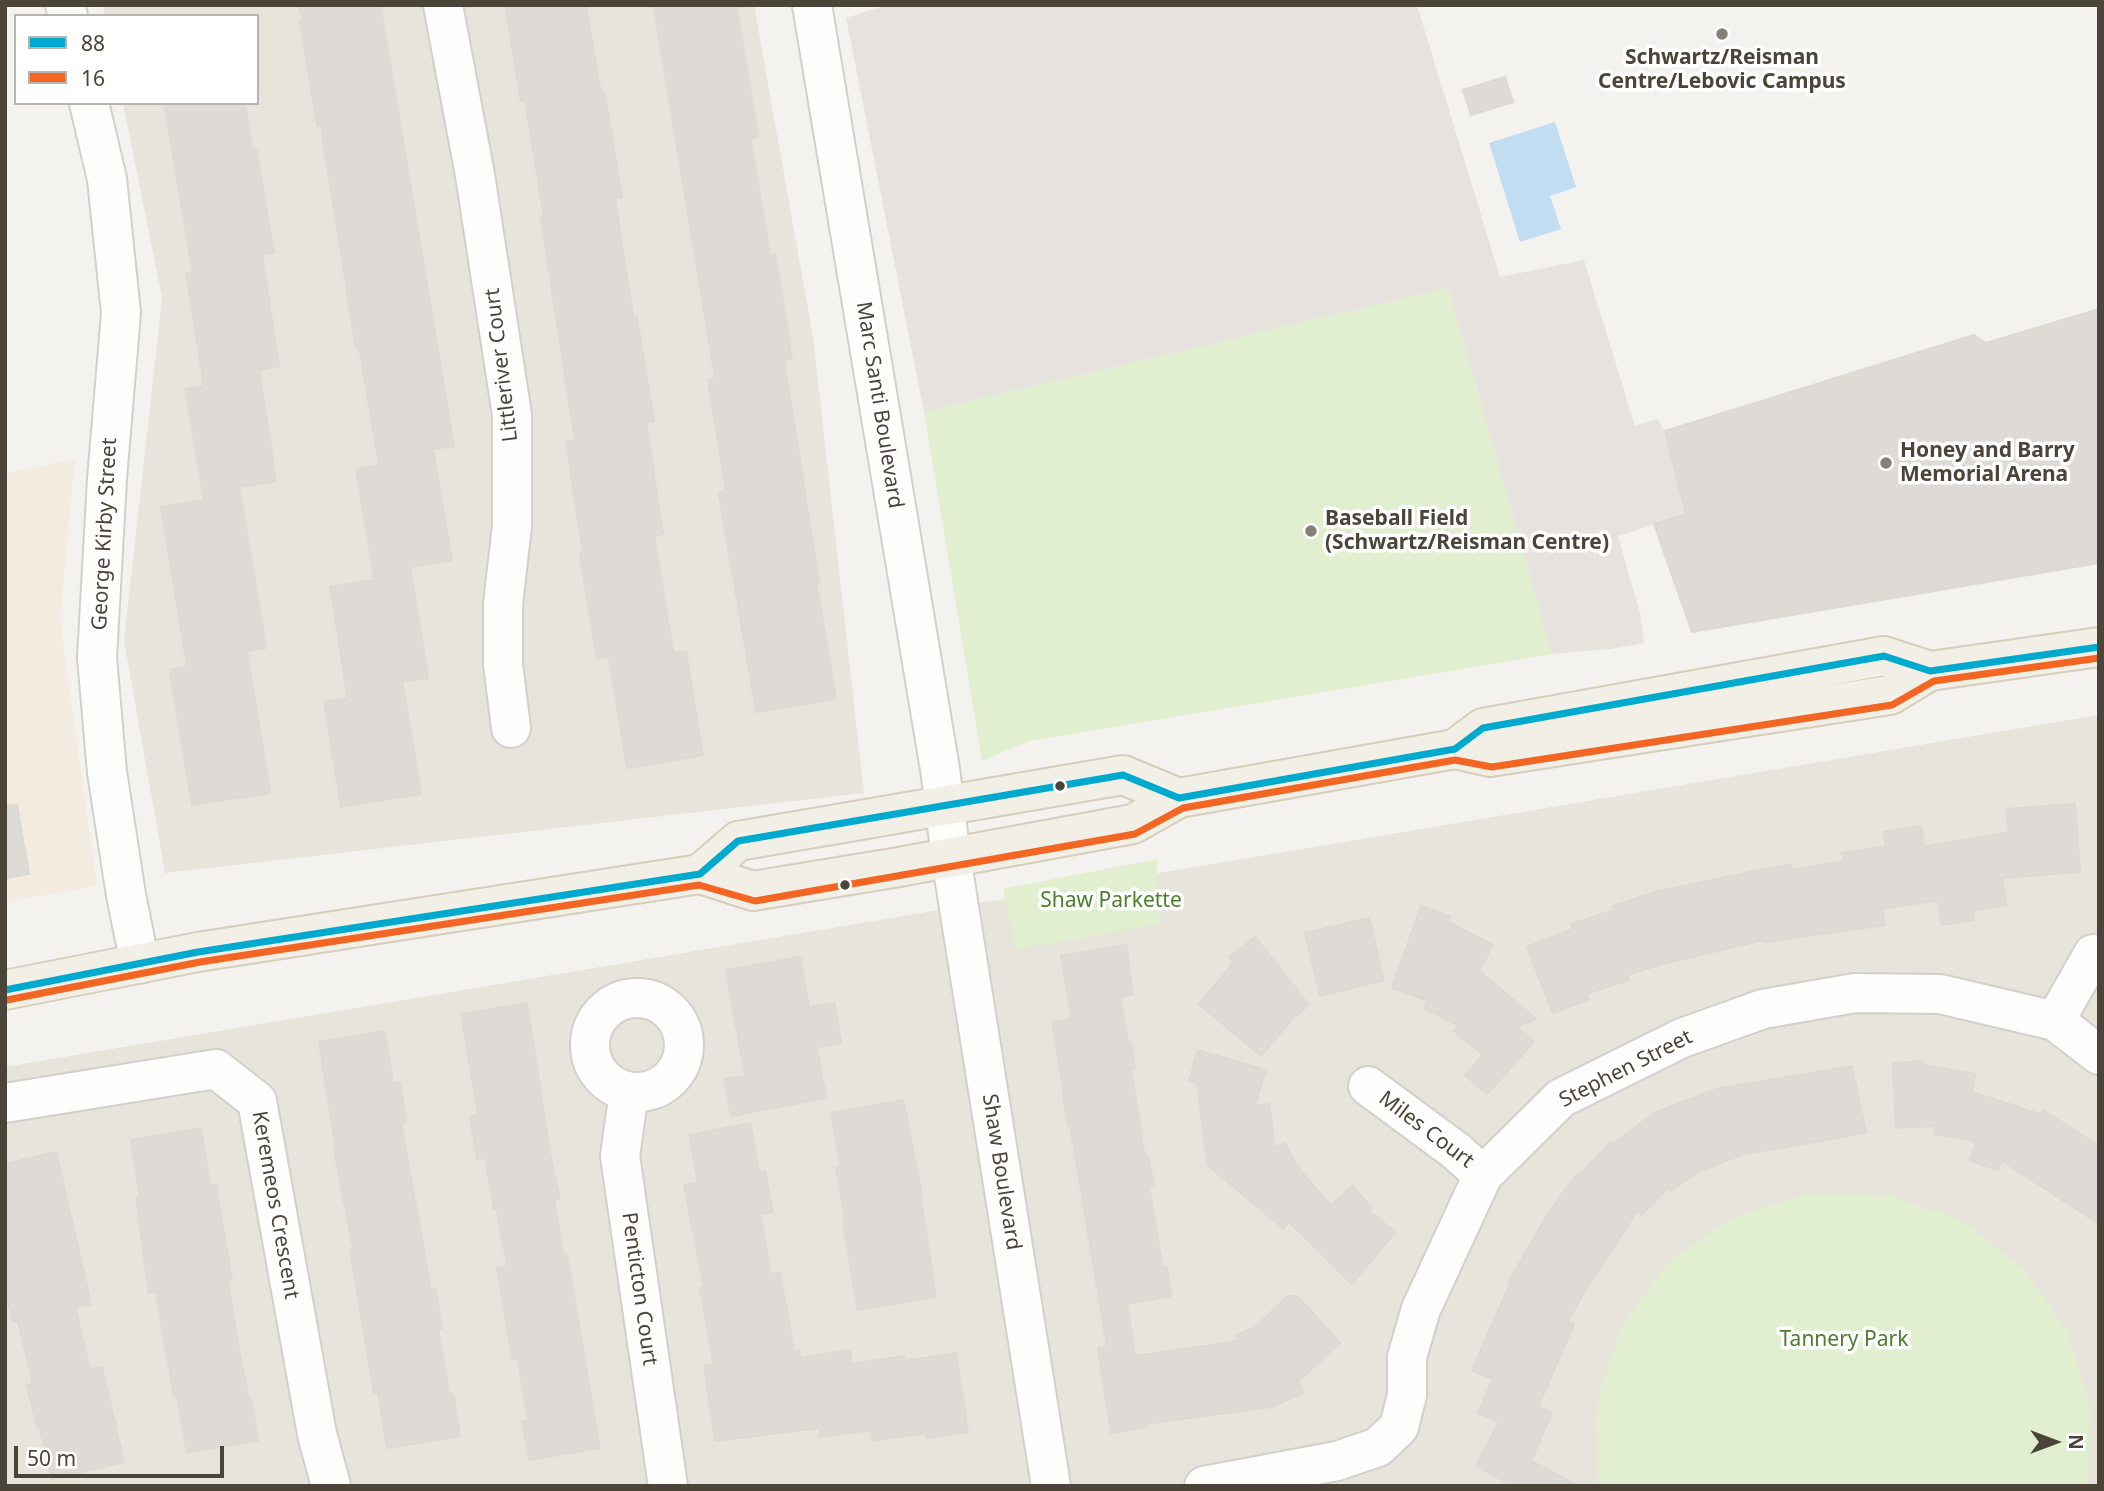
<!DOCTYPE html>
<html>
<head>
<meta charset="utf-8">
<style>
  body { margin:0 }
  #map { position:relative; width:2104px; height:1491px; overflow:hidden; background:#f4f2ee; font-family:"Noto Sans",sans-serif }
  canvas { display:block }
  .frame { position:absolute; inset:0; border:7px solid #4b4439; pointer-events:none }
  .legend { position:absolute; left:14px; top:14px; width:245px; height:91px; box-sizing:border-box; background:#fff; border:2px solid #b7b4b0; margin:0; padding:9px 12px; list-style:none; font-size:21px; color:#4b4439 }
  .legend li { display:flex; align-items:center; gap:14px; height:35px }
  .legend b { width:35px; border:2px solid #b7b4b0 }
  .north { position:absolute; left:2020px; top:1407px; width:70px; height:70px; -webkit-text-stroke:5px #fff; paint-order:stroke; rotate:90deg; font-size:19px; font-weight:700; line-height:28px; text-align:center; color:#4b4439 }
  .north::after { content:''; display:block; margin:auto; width:24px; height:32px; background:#4b4439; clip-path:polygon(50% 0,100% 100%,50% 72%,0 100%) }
  .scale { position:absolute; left:14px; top:1446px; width:210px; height:32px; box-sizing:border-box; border:4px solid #4b4439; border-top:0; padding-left:9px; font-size:21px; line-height:24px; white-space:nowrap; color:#4b4439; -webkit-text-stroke:5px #fff; paint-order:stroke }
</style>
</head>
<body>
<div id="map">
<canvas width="2104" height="1491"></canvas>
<div class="frame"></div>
<ul class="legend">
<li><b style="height:9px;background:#00a9ce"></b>88</li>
<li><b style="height:9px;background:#f26522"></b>16</li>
</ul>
<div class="north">N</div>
<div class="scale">50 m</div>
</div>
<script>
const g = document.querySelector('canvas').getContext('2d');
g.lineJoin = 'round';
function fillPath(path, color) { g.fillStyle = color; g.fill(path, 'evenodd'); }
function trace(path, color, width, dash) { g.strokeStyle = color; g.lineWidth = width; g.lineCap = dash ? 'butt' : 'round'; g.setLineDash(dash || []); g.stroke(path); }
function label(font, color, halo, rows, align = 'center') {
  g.font = font + ' "Noto Sans",sans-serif'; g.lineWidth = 7; g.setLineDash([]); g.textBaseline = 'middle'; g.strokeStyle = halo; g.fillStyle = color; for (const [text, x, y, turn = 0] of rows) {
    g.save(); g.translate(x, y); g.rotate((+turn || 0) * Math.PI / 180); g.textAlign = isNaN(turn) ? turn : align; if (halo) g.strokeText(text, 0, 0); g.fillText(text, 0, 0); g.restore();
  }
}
fillPath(new Path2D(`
  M103,5h651l59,332 51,456 -699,80 -41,-232 38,-342 -39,-196h134v-87h-152z
  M2099,715v771h-2094v-419z`), '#e7e4dc');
fillPath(new Path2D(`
  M75,459l-15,161 37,266 -92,16v-428z`), '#f3ebdf');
fillPath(new Path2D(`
  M1448,288l104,366 -523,87 -47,20 -58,-349z
  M1157,859l2,65 -143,26 -13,-61z
  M1808,1194l78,1 74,25 63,48 45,64 22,75 -2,79h-490l-1,-86 25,-75 47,-63 64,-45z`), '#e1eecf');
fillPath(new Path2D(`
  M887,5h530l83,272 84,-17 51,166 22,-7 8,12 22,83 -69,22 22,77 4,30 -33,6 -59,5 -104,-366 -524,124 -78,-394z`), '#e6e3df');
fillPath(new Path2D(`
  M1555,122l21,65 -26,9 11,33 -41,13 -31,-99z`), '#c0ddf1');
const building = new Path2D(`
  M299,5h81l74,441 -21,3 19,111 -42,7 18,111 -26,4 19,112 -80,13 -17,-105 24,-4 -18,-111 45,-7 -19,-111 23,-4 -20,-118 -3,1 -35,-222h-4l-17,-104 3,-1z
  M505,5h81l15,89h4l17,103 -7,2 18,118h4l17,104 -8,1 17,112 -9,2 19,117 13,-2 17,104 -76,13 -18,-111 -12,2 -17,-105 3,-1 -17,-111 9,-1 -34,-224h3l-19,-116 -4,1z
  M654,5h82l22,132 -8,1 20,118 5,-1 17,104 -8,1 35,222 -3,1 20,116 -80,13 -37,-220 7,-1 -18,-111 7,-1z
  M1505,77l8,25 -42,13 -8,-25z
  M164,103h81l7,47 4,-1 18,104 -12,2 17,111 -20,4 17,111 -37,6 27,161 -19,3 23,142 -78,12 -22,-135 17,-3 -26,-160 43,-7 -18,-111 18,-3 -18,-113 7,-1z
  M2099,309v254l-407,69 -38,-108 32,-10 -21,-83 309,-96 12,8z
  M2075,804l5,68 -78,6 5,27 -35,6 2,9 -32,5 -4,-25 -56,9 3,16 -120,17 -1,-2 -102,24 -35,11 2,5 -43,14 3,5 -36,14 -26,-66 46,-18 -2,-5 43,-14 -1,-4 42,-14 104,-22 32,-5 1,5 52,-9 -2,-8 44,-7 -3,-14 38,-6 3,21 85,-15 -3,-23z
  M17,805l12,69 -24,4v-72z
  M1421,906l29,10 -2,6 45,23 -14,26 57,48 -19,8 17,15 -47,52 -22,-19 18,-20 -29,-24 5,-5 -35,-18 4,-7 -36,-13z
  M1369,918l15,62 -64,16 -15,-63z
  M1255,937l54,68 -15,12 -33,39 -62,-52 34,-41 -4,-6z
  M1126,945l7,49 -13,3 8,46 3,-1 4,27 -4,1 14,88h4l5,28 -5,1 8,49 6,31h4l4,29 -44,8 8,52 104,-15 -3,-6 18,-7 34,-32h9l43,47 -42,38 5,12 -32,14 -126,17 1,3 -35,6 -13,-85 9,-1 -37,-222 -2,1 -5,-30 1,-1 -12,-73 20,-3 -11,-63z
  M800,957l9,50 25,-4 7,40 -24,4 9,51 -95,18 -7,-37 21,-3 -19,-106z
  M527,1003l23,151 10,44 -6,1 10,58 3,-1 33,192 -71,12 -7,-39 6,-1 -10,-62 -6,1 -15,-91 10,-2 -10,-57h-3l-9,-51 -8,1 -7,-42 8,-2 -17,-101z
  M384,1031l9,52 7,-1 6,40 -5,1 30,166 4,-1 7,40 -4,1 11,65h4l7,42 -73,12 -9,-56 -4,1 -24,-143 3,-1 -19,-99h2l-17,-108z
  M1198,1050l68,20 -11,36 14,-2 6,44 10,-5 11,22 35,41 21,-20 20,22 -3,3 26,21 -43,52 -63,-62 -6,6 -75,-62 -11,-83 -8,-3z
  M1923,1061v4l52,9 -3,18 68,22 3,-4 56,36v78l-98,-64 -3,10 -28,-9 6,-20 -42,-7 1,-8 -39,2 -3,-65z
  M1852,1066l14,67 -122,21 -46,18 -27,19 -3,-3 -27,27 -4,-4 -44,68 -1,-1 -24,43 6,3 -36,83 14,6 -21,48 48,25h-65l-38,-20 23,-44 -21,-9 15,-34 -21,-9 38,-86 -2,-1 41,-71 27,-37 2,2 34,-36 2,2 42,-31 64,-24z
  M903,1100l19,95h-2l16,102 -78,13 -15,-90 2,-1 -9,-51 5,-1 -10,-54z
  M750,1123l9,49 6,-1 8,41 -13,2 11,60 9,-1 14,79 5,-1 1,7 50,-8 2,14 52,-8v5l52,-8 12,79 -42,6 -1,-5 -53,8 -1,-11 -51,7 -1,-9 -104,13 -11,-75 10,-1 -14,-77 4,-1 -20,-102 14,-2 -9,-48z
  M201,1128l9,58 6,-1 16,94 -4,1 10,65 11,55 2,-1 7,42 -71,11 -10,-56h-3l-18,-104 -7,1 -13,-95 4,-1 -9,-57z
  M56,1152l35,152 -16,3 15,63 12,-3 22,95 -72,17 -13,-54 -2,1 -10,-41 6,-1 -15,-63 -5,1 -8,-34v-124z`);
fillPath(building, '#dedbd6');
trace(building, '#dcd9d4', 2);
const minor = new Path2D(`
  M65,5l3,11
  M443,5l32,170 37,240v111l-9,78v60l8,64
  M812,5l128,764 11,88 100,629
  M89,103l18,76 14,134 -14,166 -10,179 10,114 19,123 14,69
  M590 1045a47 47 0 1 1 94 0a47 47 0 1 1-94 0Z
  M2055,1021l38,-67
  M1368,1086l88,65 27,24
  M629,1092l-9,64 48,330
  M5,1103l211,-34 41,32 60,333 14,52
  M1204,1486l133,-25 41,-14 21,-20 8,-32v-38l14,-48 62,-134 78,-77 121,-60 81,-29 92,-16 85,1 115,27 44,34`);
const major = new Path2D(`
  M1455,749l28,-21 401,-72 46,15
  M700,874l38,-33 385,-66 56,23
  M5,990l193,-38 502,-78 53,17 146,-24 234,-43 46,-26 276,-49 35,8 400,-62 40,-24 169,-24`);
trace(minor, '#d2d0cb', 42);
trace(major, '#d6cebb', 42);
trace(minor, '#fdfdfc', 38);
trace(major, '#f2efe6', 38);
trace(new Path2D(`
  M5,990l193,-38 502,-78 38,-33 385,-66 56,23 276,-49 28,-21 401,-72 46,15 169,-24`), '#00a9ce', 7);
trace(new Path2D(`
  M7,1000l193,-38 499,-77 56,16 380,-67 48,-26 272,-48 37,7 400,-62 42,-24 165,-23`), '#f26522', 7);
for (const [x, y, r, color] of [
  [1722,34,7,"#868178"],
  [1886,463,7,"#868178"],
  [1311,531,7,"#868178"],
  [1060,786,6,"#4b4439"],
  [845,885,6,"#4b4439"]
]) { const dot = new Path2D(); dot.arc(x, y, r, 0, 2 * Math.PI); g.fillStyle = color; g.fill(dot); trace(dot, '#fff', 2.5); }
label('bold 21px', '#4b4439', '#fff', [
  ["Schwartz/Reisman",1722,58,"center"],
  ["Centre/Lebovic Campus",1722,82,"center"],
  ["Honey and Barry",1900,451],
  ["Memorial Arena",1900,475],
  ["Baseball Field",1325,519],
  ["(Schwartz/Reisman Centre)",1325,543]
], 'left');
label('21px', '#4b4439', '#fff', [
  ["Littleriver Court",502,365,-97],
  ["Marc Santi Boulevard",879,405,81],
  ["George Kirby Street",105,534,-87],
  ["Stephen Street",1626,1069,-27],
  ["Miles Court",1426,1130,37],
  ["Shaw Boulevard",1001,1172,81],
  ["Keremeos Crescent",275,1205,80],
  ["Penticton Court",639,1289,82]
]);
label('21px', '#4a7f2a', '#fff', [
  ["Shaw Parkette",1111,901],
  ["Tannery Park",1844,1340]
]);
</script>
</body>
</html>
